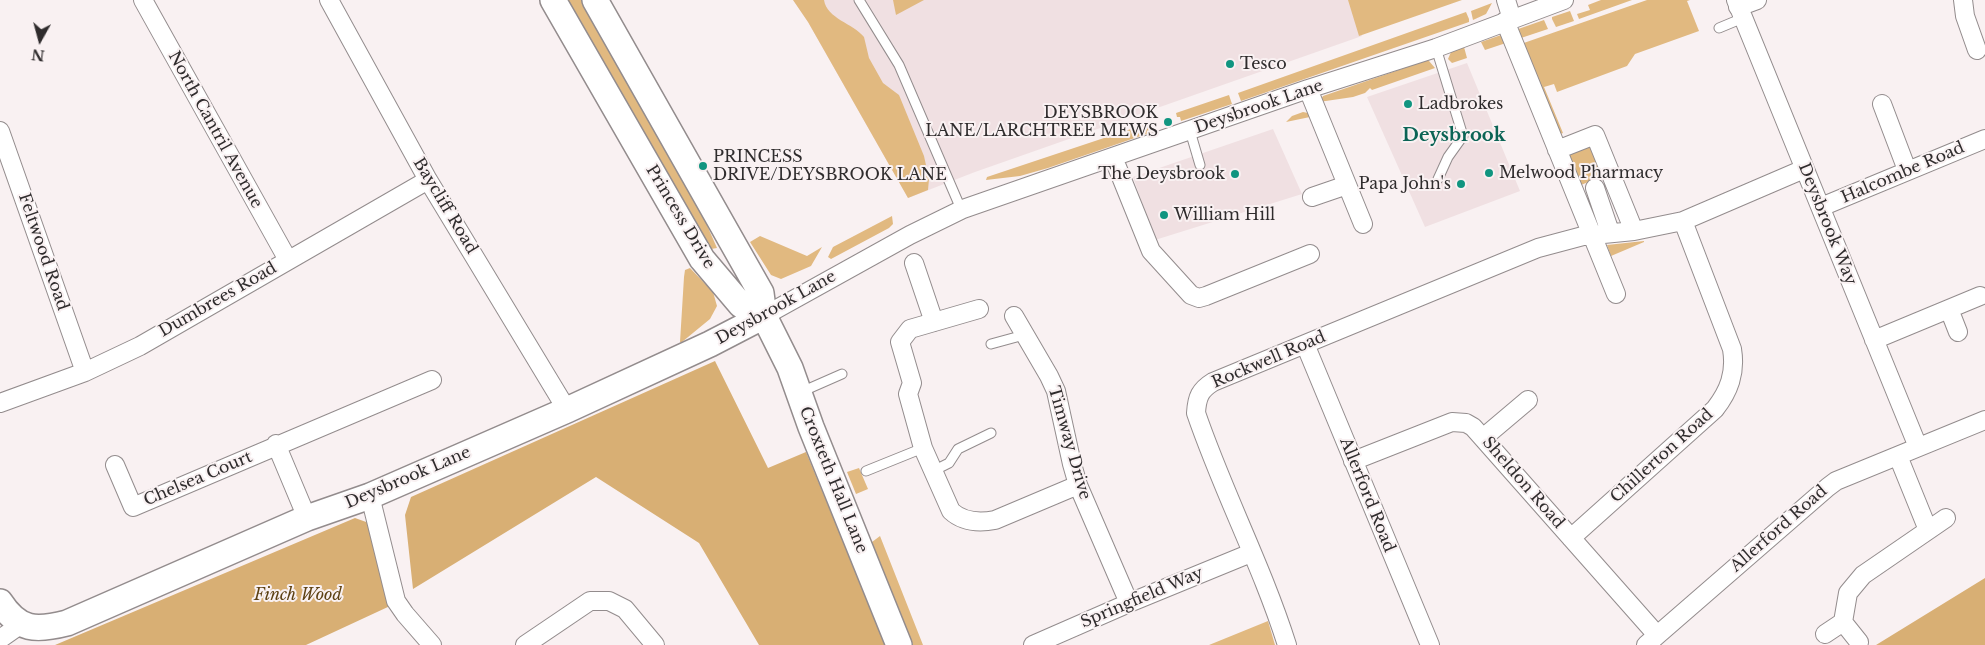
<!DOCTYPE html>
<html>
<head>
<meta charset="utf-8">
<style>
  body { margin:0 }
  #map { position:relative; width:1985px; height:645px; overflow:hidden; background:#f9f1f2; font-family:"Libre Baskerville",serif }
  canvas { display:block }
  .north { position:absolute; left:15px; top:15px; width:50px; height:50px; -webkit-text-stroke:4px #f9f1f2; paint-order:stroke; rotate:187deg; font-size:14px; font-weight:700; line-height:20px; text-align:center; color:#2f2c2d }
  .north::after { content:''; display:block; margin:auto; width:18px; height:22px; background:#2f2c2d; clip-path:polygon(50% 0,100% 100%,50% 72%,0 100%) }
</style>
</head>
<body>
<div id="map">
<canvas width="1985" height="645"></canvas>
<div class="north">N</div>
</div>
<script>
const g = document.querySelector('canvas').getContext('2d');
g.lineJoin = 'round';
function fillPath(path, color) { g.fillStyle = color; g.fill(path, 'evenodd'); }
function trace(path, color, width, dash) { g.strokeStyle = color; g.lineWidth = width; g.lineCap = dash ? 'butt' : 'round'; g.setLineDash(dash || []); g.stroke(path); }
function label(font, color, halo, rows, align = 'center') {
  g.font = font + ' "Libre Baskerville",serif'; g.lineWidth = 4; g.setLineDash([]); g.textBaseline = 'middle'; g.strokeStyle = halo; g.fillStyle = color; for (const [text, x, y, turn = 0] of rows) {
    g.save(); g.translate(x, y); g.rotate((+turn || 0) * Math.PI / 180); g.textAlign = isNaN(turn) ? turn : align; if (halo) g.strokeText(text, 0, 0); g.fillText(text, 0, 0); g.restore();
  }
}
fillPath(new Path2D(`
  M793,0h557l12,36 -387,136 -67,26 -100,-176z
  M1467,63l53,128 -95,36 -58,-130z
  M1273,129l29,65 -147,46 -22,-63z`), '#f0e0e2');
fillPath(new Path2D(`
  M563,0h19l121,216 14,32 -6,1 -13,-13z
  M793,0h31c3,19 29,23 40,37l5,21 14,25 16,12 25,61 5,23 -1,11 -20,8 -100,-176z
  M893,0h31l-28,15z
  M1348,0h114l-103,36z
  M1601,0h31l-53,19 -2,-5 13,-4 -2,-5z
  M1647,0h43l-3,1 12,30 -64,23 -8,12 -70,26 -3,-8 -10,3 19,46 -8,3 -37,-91z
  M1492,3l-6,11 -13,6 -2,-9z
  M1570,11l4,10 -18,6 -4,-8v-2z
  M1466,12l3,7v3l-228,79 -3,-8z
  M1544,20l4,9 -63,21 -4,-8z
  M1464,47l3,11 -15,5 -4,-4 3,-7z
  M1425,61h4l6,7 -63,22 -2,-2 -5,5 -12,4 -34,5 4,-6z
  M1229,95l3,9 -51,17 -1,-4h-3l-1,-4z
  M1303,112l5,1 2,4 -24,5 6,-6z
  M1152,122l3,9 -107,37 -28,8 -34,4 1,-3z
  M1592,138l16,36 -32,13 -16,-35z
  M892,216l1,8 -4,4 -58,31 -3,-2 5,-10z
  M760,236l47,20 15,-9 -11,19 -30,13 -10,-4 -21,-33z
  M1644,241v1l-33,14 -4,-11z
  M690,268l23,24 4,14 -7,13 -28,23h-2l4,-65 1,-7z
  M859,468l9,21 -12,5 -9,-22z
  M880,536l43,109h-10l-41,-99v-4z
  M1268,621l7,24h-66z`), '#e1b980');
fillPath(new Path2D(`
  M715,361l53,107 38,-16 80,193h-127l-60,-102 -103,-66 -183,112 -8,-74 6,-18z
  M355,518l14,5 21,83 -84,39h-251z
  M1985,578v67h-109z`), '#d8af74');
const lane = new Path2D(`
  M859,0l40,65 62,144
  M1719,28l24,-10
  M1436,48l27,88 -15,21 -10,22
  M1190,131l10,34
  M991,344l33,-9
  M801,392l41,-18
  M866,471l57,-23
  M933,471l16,-8 9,-14 33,-16`);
const street = new Path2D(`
  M143,0l145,260
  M329,0l99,180 139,230
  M1506,0l6,19
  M1736,0l182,447
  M1963,0l2,16 12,34
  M1738,7l19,-7
  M1505,21l111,273
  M1308,89l55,135
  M1882,104l25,66
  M0,131l85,241
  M1557,150l38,-15 39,96
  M1113,157l38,94 40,44 8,3 7,-2 104,-42
  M1595,188l15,44
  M1312,197l35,-12
  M1821,207l164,-68
  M914,263l20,59
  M979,309l-69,20 -10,13 12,41 -4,11 15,54 28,63c12,11 28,12 44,9l83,-35
  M1949,309l9,23
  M764,316l146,-81 53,-26 345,-120 128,-41 128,-48
  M1014,316l35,60 7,15 16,73 6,21 51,118
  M1874,340l106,-44
  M1305,344l125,301
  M0,403l85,-31 55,-26 288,-166
  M1483,438l45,-38
  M276,444l31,74
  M1898,456l30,74
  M1353,461l99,-39 14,1 7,4 184,208
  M115,465l18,42 299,-127
  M370,496l26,105 9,13 27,31
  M1571,538l144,-129c14,-18 21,-36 17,-60l-49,-128
  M1825,634l18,-12
  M0,639l20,-14
  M1859,642l-16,-20 5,-29 15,-18 83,-57
  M525,645l65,-44h19l16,8 30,36
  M1033,645l96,-42 122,-50
  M1287,645c-25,-79 -64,-153 -91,-232 1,-16 4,-23 17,-31l325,-134 45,-12 51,-5 49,-10 121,-52
  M1646,645l182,-158 8,-6 149,-61`);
const secondary = new Path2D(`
  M553,0l149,259 39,46 23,11
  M595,0l166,293 3,23 26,52 21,59 88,218
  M0,602c19,29 36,29 67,21l240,-105 63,-22 197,-86 143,-66 54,-28`);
trace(lane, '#938c8d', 11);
trace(street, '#938c8d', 20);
trace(secondary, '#938c8d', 28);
trace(lane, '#fff', 9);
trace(street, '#fff', 18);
trace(secondary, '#fff', 25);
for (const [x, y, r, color] of [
  [1230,64,5,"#109580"],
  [1408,104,5,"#109580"],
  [1168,122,5,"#109580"],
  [703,166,5,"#109580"],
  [1489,173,5,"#109580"],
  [1235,174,5,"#109580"],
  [1461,184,5,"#109580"],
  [1164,215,5,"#109580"]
]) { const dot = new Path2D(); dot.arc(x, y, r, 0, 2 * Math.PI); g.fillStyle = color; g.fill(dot); trace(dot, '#f9f1f2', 2); }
label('16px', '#2f2c2d', '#f9f1f2', [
  ["Tesco",1240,64],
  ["Ladbrokes",1418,104],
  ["DEYSBROOK",1158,113,"right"],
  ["LANE/LARCHTREE MEWS",1158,131,"right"],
  ["PRINCESS",713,157],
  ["DRIVE/DEYSBROOK LANE",713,175],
  ["Melwood Pharmacy",1499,173],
  ["The Deysbrook",1225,174,"right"],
  ["Papa John's",1451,184,"right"],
  ["William Hill",1174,215]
], 'left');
label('16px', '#2f2c2d', '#f9f1f2', [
  ["Deysbrook Lane",1259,107,-19],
  ["North Cantril Avenue",215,130,61],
  ["Halcombe Road",1903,173,-23],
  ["Baycliff Road",445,206,59],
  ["Princess Drive",680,217,59],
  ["Deysbrook Way",1827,224,68],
  ["Feltwood Road",43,252,71],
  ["Dumbrees Road",218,300,-30],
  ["Deysbrook Lane",776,308,-29],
  ["Rockwell Road",1269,360,-23],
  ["Timway Drive",1069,443,74],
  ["Chillerton Road",1662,456,-42],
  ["Deysbrook Lane",408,478,-23],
  ["Chelsea Court",198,479,-23],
  ["Croxteth Hall Lane",833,480,68],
  ["Sheldon Road",1523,483,49],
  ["Allerford Road",1367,495,68],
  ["Allerford Road",1779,529,-41],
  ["Springfield Way",1142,598,-23]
]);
label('italic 16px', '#5d4113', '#f9f1f2', [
  ["Finch Wood",298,595]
]);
label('bold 18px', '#0b6455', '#f9f1f2', [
  ["Deysbrook",1454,136]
]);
</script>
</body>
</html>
